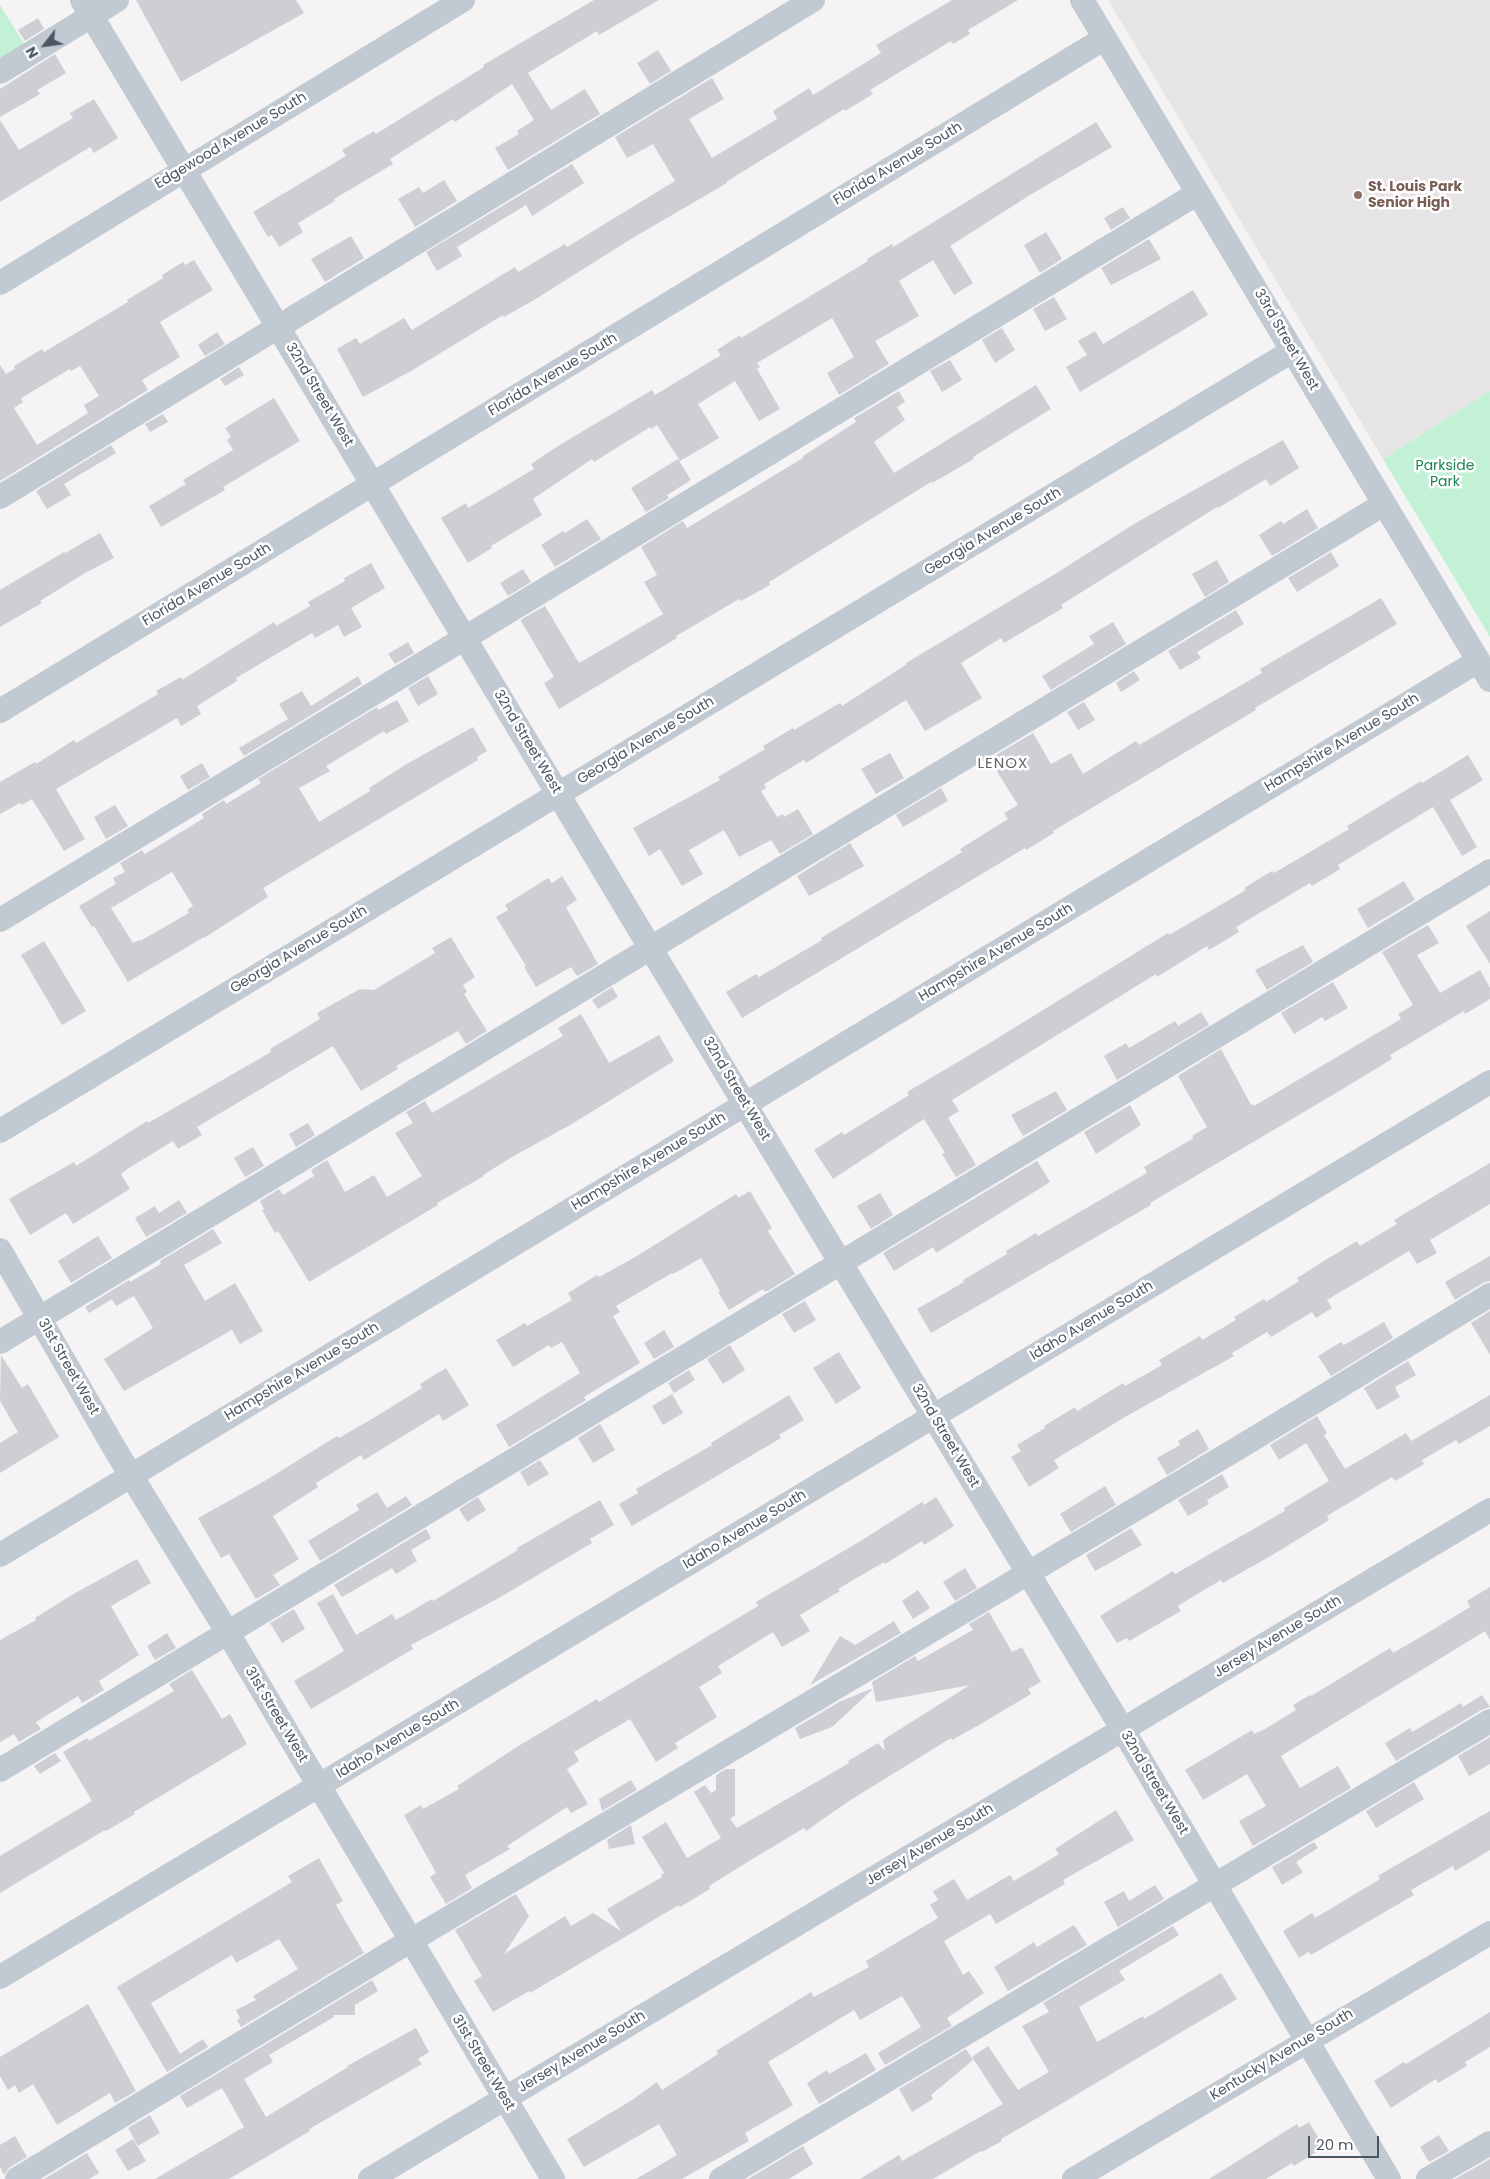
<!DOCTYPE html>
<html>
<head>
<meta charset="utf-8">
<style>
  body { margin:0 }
  #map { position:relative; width:1490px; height:2179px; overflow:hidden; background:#f5f3f3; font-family:Poppins,sans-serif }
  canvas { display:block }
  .north { position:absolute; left:20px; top:20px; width:50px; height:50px; -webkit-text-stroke:4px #fff; paint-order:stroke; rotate:240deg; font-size:14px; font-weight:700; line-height:20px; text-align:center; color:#4a5661 }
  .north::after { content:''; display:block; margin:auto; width:18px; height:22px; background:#4a5661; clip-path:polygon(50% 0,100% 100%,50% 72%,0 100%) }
  .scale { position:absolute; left:1308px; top:2136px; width:71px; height:22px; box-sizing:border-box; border:2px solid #4a5661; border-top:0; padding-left:6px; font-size:15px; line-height:18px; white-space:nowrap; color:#4a5661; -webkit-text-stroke:4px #fff; paint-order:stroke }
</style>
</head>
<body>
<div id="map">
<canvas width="1490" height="2179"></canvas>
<div class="north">N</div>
<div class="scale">20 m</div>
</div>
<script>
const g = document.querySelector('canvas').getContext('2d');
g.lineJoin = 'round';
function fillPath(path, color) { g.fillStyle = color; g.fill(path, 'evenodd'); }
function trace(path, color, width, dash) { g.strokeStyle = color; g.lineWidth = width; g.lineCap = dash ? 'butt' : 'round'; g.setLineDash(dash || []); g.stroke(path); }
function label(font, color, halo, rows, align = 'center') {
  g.font = font + ' Poppins,sans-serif'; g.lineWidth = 5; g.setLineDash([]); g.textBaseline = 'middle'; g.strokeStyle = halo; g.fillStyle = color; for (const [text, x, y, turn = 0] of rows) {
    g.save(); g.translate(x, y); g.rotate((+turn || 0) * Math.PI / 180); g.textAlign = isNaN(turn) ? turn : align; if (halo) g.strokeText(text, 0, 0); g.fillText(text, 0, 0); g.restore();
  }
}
fillPath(new Path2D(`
  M1108,0h382v391l-107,68z`), '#e6e4e5');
fillPath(new Path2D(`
  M0,5l28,45 -28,15z
  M1490,391v246l-107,-178z`), '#c3f1d5');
fillPath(new Path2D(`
  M136,0h160l8,13 -123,69z
  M594,0h65l-60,35 -2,-4 -69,42 23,37 34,-21 15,25 -92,56 -13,-22 24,-14 -2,-3 17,-11 -22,-36 -57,38 -2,-3 -63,40 3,5 -59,35 1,2 -37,22 5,9 -24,15 -7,-12 -4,2 -15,-25 93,-56 -4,-6 32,-19 2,3 108,-67 -1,-2z
  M952,0h66l-50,30 2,4 -17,10 -2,-3 -81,49 3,4 -28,17 -1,-2 -118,73 1,1 -96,56 -97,61 -30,17 -1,-2 -92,56 -48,26 -26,-48 19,-11 4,6 44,-26 8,12 103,-63 3,5 47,-28 2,3 108,-66 -22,-37 -26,14 -12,-21 97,-59 12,21 -35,20 23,39 65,-39 -4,-8 36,-23 4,7 68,-42 -5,-8z
  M38,18l6,11 -19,12 -7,-11z
  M658,50l13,21 -21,13 -13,-21z
  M55,54l11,19 -29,17 3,4 -40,23v-28z
  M94,99l24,39 -24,15 -4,-6 -90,55v-82l19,30 54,-32 -3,-5z
  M1096,122l16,25 -82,48 -80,51 23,37 -19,12 -21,-35 -34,21 20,35 -44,25 14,23 -50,31 -12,-22 27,-16 -22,-39 -75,45 3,4 -3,2 23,40 -21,12 -24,-40 -37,23 21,34 -39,23 -23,-36 -6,4 -1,-2 -56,35 -2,-3 -59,40 9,16 -51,31 1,2 -24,15 -27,-45 25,-15 2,5 66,-39 -3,-5 27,-18 94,-56 3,5 66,-40 -4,-5 23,-15 1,3 127,-77 -1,-2 25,-15 1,3z
  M572,164l12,19 -52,33 -6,-11 -69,42 5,9 -25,15 -11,-19z
  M444,180l13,21 -42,26 -17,-28 21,-12 4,6z
  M1123,207l7,11 -19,12 -7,-12z
  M1046,232l16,27 -22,14 -16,-28z
  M351,236l13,22 -39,24 -14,-23z
  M1149,239l12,20 -50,26 -10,-17z
  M194,260l19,30 -53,32 20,35 -38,23 6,10 -148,91v-116l6,9 9,-5 -1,-3 28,-17 2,3 84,-50 -1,-2 36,-22 -1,-3 21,-13 2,3zM80,366l19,30 -15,9 4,8 -51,32 -23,-37 9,-6 -2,-4 49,-29 1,2z
  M1193,290l15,25 -128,77 -14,-25 21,-12 -9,-14 17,-10 8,13z
  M1054,297l13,22 -22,12 -12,-22z
  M1002,328l13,22 -20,13 -13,-23z
  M217,332l8,12 -20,12 -7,-11z
  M950,360l12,20 -20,12 -12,-21z
  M239,367l5,8 -19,11 -5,-7z
  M1036,385l15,24 -78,48 1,2 -42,24 -1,-1 -162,100 1,3 -29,16 -2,-2 -63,37 1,2 -118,71 -15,-26 10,-6 -33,-56 1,-2 23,-13 34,57 84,-49 -19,-32 13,-7 -16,-28 42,-26 4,7 116,-70v-2l53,-34 -2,-4 45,-27 6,11 -8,5 8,13 -31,22 20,31z
  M274,398l26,43 -77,46 2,3 -64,37 -12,-21 37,-22 -3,-4 50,-30 -6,-10 4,-3 -6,-9z
  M163,414l5,8 -18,10 -5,-8z
  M1283,440l16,28 -29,18 -4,-7 -48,29 -1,-1 -156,98 2,3 -59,35 -3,-5 -40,25 21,35 -57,33 -19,-31 -100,63 -2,-3 -40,24 2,4 -5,3 16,26 6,-3 1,3 14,-8 15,25 -33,20 -9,-14 -32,17 -15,-27 -35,20 14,24 -21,12 -22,-37 -11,7 -16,-28 87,-48 -2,-3 47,-28 -2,-3 30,-18 1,2 46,-27 2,3 65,-42 -1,-1 149,-89 79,-50z
  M111,445l5,8 -52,31 7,11 -24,14 -11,-18z
  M678,459l13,21 -24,15 2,3 -23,14 -15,-24z
  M1307,509l11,19 -46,28 -13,-21 22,-14 2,3z
  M587,519l14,20 -46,28 -14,-22 22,-14 2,2z
  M100,533l14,25 -29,15 -45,28 2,2 -42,24v-37l64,-38 1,1z
  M1331,552l8,14 -42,26 -9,-14z
  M1217,560l12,22 -24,15 -13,-23z
  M371,563l14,25 -34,20 11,19 -18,10 -6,-12 -23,13 -3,-5 -76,45 1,3 -40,25 4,8 -20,12 -4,-8 -121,71 29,50 -21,12 -32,-52 -10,6 -2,-2 -20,11v-32l35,-20 1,2 38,-24 2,3 82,-49 -2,-3 25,-14 1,3 92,-58 2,4 34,-20 -2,-4 37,-21 -1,-3z
  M523,569l8,13 -23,14 -8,-13z
  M1381,598l16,26 -142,84 1,2 -203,121 1,2 -28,17 -1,-2 -283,170 -16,-26 30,-18 3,3 63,-37 -1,-2 141,-86 -2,-3 48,-30 -4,-6 14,-8 -29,-46 44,-26 18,31 20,-11 12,21 53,-33 3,4 51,-30 72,-42 -2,-4z
  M1236,610l8,14 -47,28 4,6 -21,12 -12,-19z
  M1113,622l13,22 -75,46 -9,-14 52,-32 -5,-8z
  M408,642l6,11 -19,11 -7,-10z
  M1134,671l6,9 -19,12 -5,-9z
  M358,676l4,8 -118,72 -5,-8 49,-29 -9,-15 23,-13 9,15z
  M428,676l10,18 -20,12 -10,-18z
  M397,700l12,21 -23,13 -2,-3 -58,35 4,5 -31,17 20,34 51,-31 -1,-3 36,-23 68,-38 14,24 -10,6 1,3 -215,128 5,9 -64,41v-1l-76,45 -34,-56 -2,1 -13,-21 37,-22 -3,-6 12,-6 -5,-9 22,-13 3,4 59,-36 -2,-4 22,-14 2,4 35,-21 -3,-4 119,-72 1,3zM172,872l21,34 -6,4 2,3 -49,28 -1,-1 -6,3 -22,-35z
  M1084,702l11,18 -17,10 -11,-18z
  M890,753l14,25 -28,16 -15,-25z
  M1468,755l15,25 -33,20 27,47 -15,9 -29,-49 -95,58 2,4 -28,17 -2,-3 -74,44 3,5 -30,18 -2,-4 -50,31 -1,-3 -204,126 7,11 -11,7 28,47 -20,12 -14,-23 3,-1 -21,-34 -91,60 -19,-29 28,-18 2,3 65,-40 -2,-3 76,-45 185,-114 1,2 77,-45 -2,-2 28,-17 2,2 75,-44 -2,-3 74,-45 1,2z
  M202,763l8,14 -22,13 -8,-14z
  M941,788l7,13 -45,26 -7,-12z
  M115,805l13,21 -22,13 -12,-22z
  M850,843l14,23 -55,30 -12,-20z
  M562,876l15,24 -11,7 32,57 -21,12 -6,-9 -35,20 -12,-20 2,-1 -30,-49 12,-7 -3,-5 27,-17 16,-10 4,5z
  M1404,881l11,19 -47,28 -11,-19z
  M1490,911v53l-24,-38z
  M1428,925l11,18 -22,12 23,38 40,-23 10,18v11l-25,15 -1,-3 -74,44 2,4 -51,31 -191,113 1,2 -220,128 -14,-24 47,-27 -1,-2 44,-26 -1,-3 30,-18 2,3 109,-63 -3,-6 50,-29 -2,-2 15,-9 -29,-51 43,-27 30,56 2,-1 1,2 147,-87 -3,-5 15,-9 -31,-53z
  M451,937l24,40 -12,8 4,7 -3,2 23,37 -21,13 -8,-13 -62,35 2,3 -37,22 -28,-45 -136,81 5,8 -24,14 -5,-8 -44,27 -8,6 9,15 -57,35 -7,-11 -36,22 -21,-36 65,-37 2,4 71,-45 1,2 123,-71 -1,-3 50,-30 -3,-6 43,-24 14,1 61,-37 -3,-5z
  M44,941l42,70 -24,14 -41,-70z
  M1303,945l10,17 -46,28 -12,-20z
  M1333,982l15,26 -23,13 -3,-4 -28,17 -13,-21z
  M612,987l6,10 -20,12 -6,-9z
  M1201,1012l8,13 -92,55 -13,-24 22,-13 3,5 46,-27 3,5z
  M581,1014l28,49 50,-28 15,26 -104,64 -58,32 -29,18 1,1 -47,27 1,2 -129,77 -31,-51 -3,2 -13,-23 2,-1 -4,-8 19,-12 4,6 31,-19 -3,-6 16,-10 18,32 29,-17 13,22 35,-21 -27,-43 18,-10 -7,-11 19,-11 7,12 131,-77 -5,-8z
  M1056,1091l11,19 -44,26 -12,-21z
  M1130,1105l11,20 -45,29 -12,-22z
  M308,1123l7,12 -19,12 -7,-13z
  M253,1147l11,19 -19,11 -11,-19z
  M1037,1161l13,21 -114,71 -3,-6 -39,24 -11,-18z
  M1490,1163v41l-60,36 7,13 -20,11 -8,-13 -82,49 5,8 -16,10 -4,-6 -41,25 -4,-5 -35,21 2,3 -109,61 -71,43 5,8 -30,19 -18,-30 10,-6 -4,-6 28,-17 -1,-2 31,-19 2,4 46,-28 2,3 37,-21 -3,-5 41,-24 2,4 34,-20 -2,-3 30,-18 2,3 33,-21 -2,-3 30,-19 30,-18 3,5 37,-22 -3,-4z
  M750,1191l22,37 -4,3 27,43 -27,17h-4l-1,-2 -34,21 -11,-18 2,-1 -19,-33 -28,16 -1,-1 -56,33 4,6 -7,4 27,47 -56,34 2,3 -77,47 -13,-22 84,-52 -18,-31 -11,6 -2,-3 -36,22 -17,-27 29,-17 2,3 45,-26 -4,-7 29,-18 2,2 38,-21 99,-62 2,4z
  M880,1193l13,22 -22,14 -14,-23z
  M179,1200l8,13 -41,24 -11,-19 20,-12 4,7z
  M213,1229l9,14 -38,22 21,36 30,-18 28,48 -23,13 -8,-14 -108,61 -20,-32 49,-31 -19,-32 -18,10 -4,-7 -23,14 -4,-6 44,-27 1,2 31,-18 -1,-3z
  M98,1236l14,22 -41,25 -13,-22z
  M1490,1256v25l-7,2 -28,17 -10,-18z
  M805,1301l11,19 -22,13 -12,-19z
  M1490,1311v44l-19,-32z
  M1384,1322l9,16 -62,38 -13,-20 23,-14 3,3z
  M664,1330l10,17 -20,12 -10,-16z
  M730,1345l15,25 -22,14 -16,-25z
  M839,1352l22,36 -25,16 -23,-36z
  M1,1355l21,33 6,-4 31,53 -59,36v-30l18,-11 -18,-31z
  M1408,1361l8,14 -21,12 5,10 -23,13 -13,-22z
  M446,1368l23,37 -26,16 -4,-7 -75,46 -3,-5 -45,28 2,4 -45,29 26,43 -26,16 7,10 -24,14 -27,-45 -8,4 -23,-40 65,-36 74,-46 2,2 38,-22 45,-28 -2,-4z
  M689,1370l6,10 -21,13 -6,-10z
  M672,1394l11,19 -20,12 -11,-19z
  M789,1395l15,25 -25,15 2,3 -149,88 -13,-22 19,-11 -2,-4 76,-44 -1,-2z
  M1490,1395v31l-31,18 -3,-4 -34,20 2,4 -29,17 -3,-4 -65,39 2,4 -55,34 -51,29 -2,-3 -32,19 -11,7 3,5 -52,30 -2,-3 -10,5 -17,-27 73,-45 2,3 110,-63 -1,-3 45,-27 -23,-38 -27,17 -9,-15 47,-29 10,17 -3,2 21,34 61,-36 5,8z
  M600,1424l15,26 -22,13 -15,-25z
  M1198,1429l11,20 -42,26 -10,-17 23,-13 -2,-4z
  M540,1460l9,14 -21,12 -8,-14z
  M1222,1474l7,13 -22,13 2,4 -21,12 -10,-16z
  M1105,1486l11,19 -45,27 -11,-18z
  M377,1492l10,16 19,-12 6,9 -92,56 -12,-20 51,-31 -3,-5z
  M478,1497l8,13 -19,12 -8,-13z
  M936,1497l18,29 -30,19 -2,-4 -37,23 -1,-2 -46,27 2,2 -40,24 10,16 -28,16 -9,-15 -55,34 4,7 -23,14 18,30 -42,26 3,5 -22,14 -26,-43 -56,33 5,9 -12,8 21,35 -17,9 -4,-6 -60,39 3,3 -45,26 7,13 -26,16 -16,-27 6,-4 -32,-58 17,-10 2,4 36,-20 -2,-3 63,-41 77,-46 2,3 159,-96 -2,-4 103,-60 63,-40 2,3z
  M600,1500l14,25 -24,14 2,4 -95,56 -86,46 2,4 -102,60 -17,-28 50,-30 -27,-48 16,-9 23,41 36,-21 4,6 36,-21 1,2 85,-51 -1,-2z
  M1131,1528l11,17 -47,26 -9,-16z
  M426,1529l5,9 -20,12 6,11 -21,13 -4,-6 -50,29 -8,-12z
  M137,1559l14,24 -40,23 28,49 -40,26 5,9 -22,13 -4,-7 -42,26 5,7 -22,13 -5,-8 -14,8v-102l36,-20 -1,-2 35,-22z
  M965,1568l12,20 -22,13 -12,-19z
  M1490,1587v53l-5,-9 -204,125 19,32 38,-22 13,22 -98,58 -14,-25 27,-15 -19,-32 -44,26 -18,-30 67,-40 2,4 11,-5 31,-19 -3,-5 17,-10 1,1 79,-48 3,5 31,-18 46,-28 -3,-6z
  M918,1590l12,18 -17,11 -11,-18z
  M294,1609l11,20 -23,14 -12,-20z
  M989,1612l23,40 10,-5 19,35 -13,7 3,5 -52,31 -27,15 -1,-2 -102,63 -43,30 -2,-3 -58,35 -37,23 1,3 -30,18 -1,-2 -149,88 -1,-2 -36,21 -19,-31 8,-5 -27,-46 61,-36 13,22 -25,38 61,-38 6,10 22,-13 28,18 -14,-22 55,-32 -1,-2 3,-2 -22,-36 24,-15 21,36 34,-20 -27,-46 11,-7 6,8 5,-3v-15l10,-6h9v46l-5,4 7,9 112,-65 -1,-2 30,-18 7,8 -2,-10 3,-3 84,-53 -94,17 -4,-20 43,-26 3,5 55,-31 -4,-6z
  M894,1621l7,12 -91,52 30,-49 15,9z
  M167,1633l9,15 -21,12 -8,-14z
  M192,1670l30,49 8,-5 17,30 -113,68 1,2 -29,17 -1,-1 -105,63v-37l92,-55 -29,-49 24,-14 2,3 85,-50 -5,-7z
  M871,1689l1,1 -40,37 -32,12 -5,-11 46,-27z
  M1482,1695l8,12 -7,2 -87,52 -11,-18 25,-15 2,4 49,-29 2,4z
  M1490,1737v27l-21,12 -11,-20z
  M55,1753l6,8 -21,13 -6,-8z
  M631,1780l6,10 -35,21 -3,-12z
  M1414,1782l10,17 -48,29 -10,-17z
  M1116,1810l18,30 -71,40 2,4 -69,40 -6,-10 -46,27 19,34 6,-4 15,22 -37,25 5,8 -67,39 -7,-12 43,-26 -19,-31 -42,24 -6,-10 -86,52 25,43 -48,28 4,8 -23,13 -44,25h-46l41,-24 -18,-31 -75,43 -17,-28 65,-39 25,-18 5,8 56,-36 -2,-3 95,-59 3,5 55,-30 -3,-6 72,-43 -8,-13 8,-5 -5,-9 21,-12 13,21 43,-25 4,6 45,-27 -4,-5z
  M1490,1811v39l-35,21 -2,-5 -42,24 3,5 -103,60 -2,-3 -10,6 -16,-27 29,-18 3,5 65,-39 -2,-3 8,-5z
  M631,1825l4,19 -26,5 -2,-9z
  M1314,1842l4,6 -22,14 7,10 -21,13 -10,-18z
  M319,1858l24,43 -7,4 28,48 -123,74 -4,-7 3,-2 -4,-8 20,-10 -3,-4 45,-27 -19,-30 -43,24 -4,-8 -81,48 29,51 23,-15 5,8 -41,25 -50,-85 175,-105 -4,-6z
  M1155,1885l9,14 -46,28 -14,-25 20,-11 5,10z
  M1074,1925l13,20 -79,46 -14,-24 40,-25 3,5z
  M1173,1926l6,9 -60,36 6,9 -46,27 18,35 46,-26 1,3 77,-46 16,26 -198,118 -38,22 1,2 -20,11 -1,-1 -48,28h-73l39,-24 3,6 101,-57 -31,-47 16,-11 30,44 31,-18 -27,-46 27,-14 -6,-9z
  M372,1980l6,11 -23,14v10h-22l1,2 -65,38 4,7 -29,17 22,38 82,-50 -1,-1 69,-38 13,24 -11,7 4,5 -113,65 1,2 -81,48h-74l89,-52 -22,-39 -35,20 -7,-12z
  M88,2004l48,87 -21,12 -5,-10 -53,32 -24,-41 -14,9 -4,-8 -7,5 -8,-14v-19z
  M1490,2012v35l-25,15 2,4 -29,17 -2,-4 -45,29 -17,-27 30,-19 2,2z
  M966,2049l7,11 -42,35 2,4 -21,13 -13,-23z
  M866,2053l10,17 -57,34 -12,-21 20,-13 2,4z
  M150,2115l10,18 -22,13 -10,-18z
  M1309,2122l15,25 -30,19 -2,-3 -26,16h-57l88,-55 2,4z
  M1439,2135l10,16 -20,11 -9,-15z
  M15,2136l12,21 -17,10 -6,8 -4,-8v-22z
  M133,2139l13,22 -18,10 -13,-21z
  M803,2146l10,18 -24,15h-41z
  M87,2153l12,20 -10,6h-45z
  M1490,2159v20h-35z`), '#cdcfd5');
trace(new Path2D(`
  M82,0l569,949 472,781 266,449
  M1082,0l408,680
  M0,72l117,-72
  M0,283l463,-283
  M0,497l813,-497
  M0,711l1105,-673
  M0,920l1198,-727
  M0,1131l1292,-780
  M0,1250l116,201 112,182 325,546
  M0,1342l1384,-838
  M0,1555l1478,-894
  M0,1770l1490,-899
  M0,1977l1490,-895
  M17,2179l393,-238 835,-497 245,-149
  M370,2179l1120,-669
  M721,2179l769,-458
  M1074,2179l416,-246
  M1428,2179l62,-36`), '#c1cad2', 24);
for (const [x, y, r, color] of [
  [1358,195,5,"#8d6e63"]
]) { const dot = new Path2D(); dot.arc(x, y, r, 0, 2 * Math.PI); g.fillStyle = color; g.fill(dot); trace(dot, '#fff', 2); }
label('14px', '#4a5661', '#fff', [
  ["Edgewood Avenue South",231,141,-31],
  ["Florida Avenue South",898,164,-31],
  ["33rd Street West",1286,340,60],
  ["Florida Avenue South",553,375,-31],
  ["32nd Street West",319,395,59],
  ["Georgia Avenue South",993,532,-31],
  ["Florida Avenue South",207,585,-31],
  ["Georgia Avenue South",646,741,-31],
  ["32nd Street West",527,742,59],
  ["Hampshire Avenue South",1342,743,-31],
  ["Georgia Avenue South",299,950,-31],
  ["Hampshire Avenue South",996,953,-31],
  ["32nd Street West",736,1089,59],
  ["Hampshire Avenue South",649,1162,-31],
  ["Idaho Avenue South",1092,1321,-31],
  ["31st Street West",68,1367,60],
  ["Hampshire Avenue South",302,1372,-31],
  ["32nd Street West",945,1436,59],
  ["Idaho Avenue South",745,1530,-31],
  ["Jersey Avenue South",1278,1637,-31],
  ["31st Street West",276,1715,59],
  ["Idaho Avenue South",398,1739,-31],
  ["32nd Street West",1154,1783,59],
  ["Jersey Avenue South",930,1845,-31],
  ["Jersey Avenue South",582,2052,-31],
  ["Kentucky Avenue South",1282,2055,-31],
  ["31st Street West",483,2063,59]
]);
label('bold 14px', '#785e54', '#fff', [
  ["St. Louis Park",1368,187],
  ["Senior High",1368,203]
], 'left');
label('14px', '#17864f', '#fff', [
  ["Parkside",1445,466],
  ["Park",1445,482]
]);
g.letterSpacing = '1px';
label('15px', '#5f6368', '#fff', [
  ["LENOX",1003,764]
]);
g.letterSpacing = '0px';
</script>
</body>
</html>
